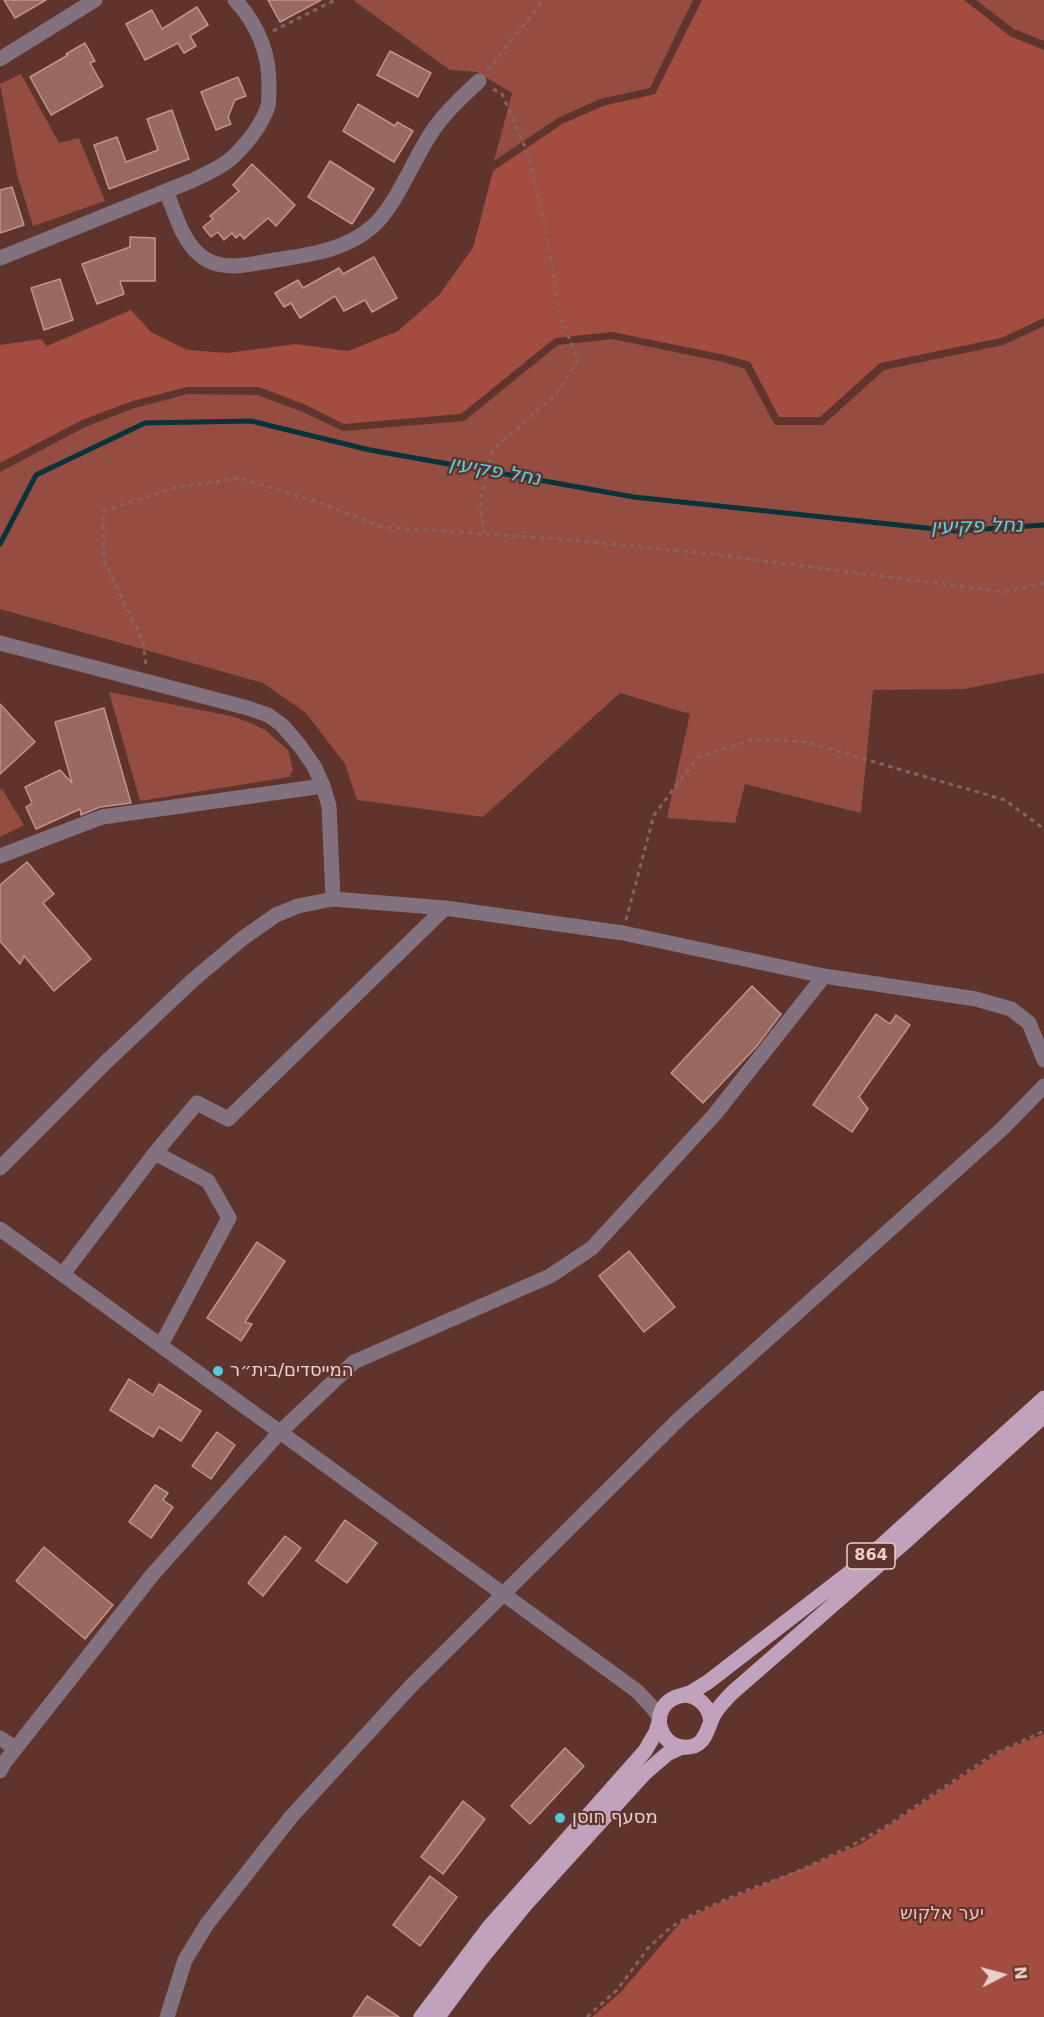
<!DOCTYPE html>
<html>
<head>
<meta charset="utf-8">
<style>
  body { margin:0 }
  #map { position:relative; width:1044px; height:2017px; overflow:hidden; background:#5e342d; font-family:"DejaVu Sans",sans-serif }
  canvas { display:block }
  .north { position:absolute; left:972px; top:1945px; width:60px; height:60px; -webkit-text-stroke:4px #5e342d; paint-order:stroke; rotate:84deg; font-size:16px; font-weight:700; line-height:24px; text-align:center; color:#eacfca }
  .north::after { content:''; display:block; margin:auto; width:21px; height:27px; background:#eacfca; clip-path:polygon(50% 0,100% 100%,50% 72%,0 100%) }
</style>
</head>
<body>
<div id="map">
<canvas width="1044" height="2017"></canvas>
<div class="north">N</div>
</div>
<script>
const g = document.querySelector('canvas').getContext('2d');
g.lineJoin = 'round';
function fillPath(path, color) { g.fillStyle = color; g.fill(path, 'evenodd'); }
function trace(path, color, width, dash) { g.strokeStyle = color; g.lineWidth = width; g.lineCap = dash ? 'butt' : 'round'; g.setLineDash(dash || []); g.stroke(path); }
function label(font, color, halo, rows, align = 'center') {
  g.font = font + ' "DejaVu Sans",Heebo,sans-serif'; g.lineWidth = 4.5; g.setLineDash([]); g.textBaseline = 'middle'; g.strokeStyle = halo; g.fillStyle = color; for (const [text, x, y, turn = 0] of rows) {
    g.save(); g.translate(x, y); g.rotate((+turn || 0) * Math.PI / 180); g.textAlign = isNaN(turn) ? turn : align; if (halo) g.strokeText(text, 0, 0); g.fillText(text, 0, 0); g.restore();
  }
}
fillPath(new Path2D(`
  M353,0h340l-43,88 -50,11 -42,19 -64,43 18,-68 -35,-21 -27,-2z
  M976,0h68v41l-30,-12z
  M21,74l38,69 20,-5 26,63 -72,25 -16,-52 -17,-90z
  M1044,326v347l-80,16 -91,1 -12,123 -116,-29 -10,39 -68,-5 23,-104 -70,-21 -137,124 -126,-17 -12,-36 -39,-51 -43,-30 -263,-74v-137l85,-45 50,-19 53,-14 69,1 46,17 40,19 121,-10 94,-76 54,-6 111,23 22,7 30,56h48l61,-55 119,-25z
  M109,692l122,24 20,7 14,7 23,20 5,20 -4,7 -149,24z
  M2,789l22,36 -24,12v-46z`), '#954d42');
fillPath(new Path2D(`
  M702,0h262l46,36 34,14v268l-43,20 -121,25 -60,54h-41l-29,-55 -25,-7 -113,-23 -57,6 -94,76 -117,10 -38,-19 -47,-18h-72l-54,14 -51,19 -82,43v-118l41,-6 6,7 84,-36 20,22 36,18 40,3 69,-9 52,7 50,-20 41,-36 34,-47 20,-77 69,-47 41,-18 52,-12z
  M1044,1734v283h-452l29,-25 60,-70 34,-17 146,-61 142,-94z`), '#a34c40');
trace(new Path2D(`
  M0,544l36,-69 109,-52 106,-2 119,29 264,47 321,34 89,-6`), '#07343b', 5);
const building = new Path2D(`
  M4,0h42l-31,18z
  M268,0h53l-41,22z
  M197,7l11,18 -18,11 6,10 -12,7 -6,-10 -33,17 -19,-36 26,-14 10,19z
  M85,43l10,18 -5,2 13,23 -52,29 -21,-38 38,-22 -2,-1z
  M390,51l41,22 -13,24 -41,-22z
  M238,77l8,19 -11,4 -7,17 3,7 -15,6 -15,-38z
  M358,104l37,22 2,-4 16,9 -19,31 -51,-31z
  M172,110l17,49 -80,30 -15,-44 23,-8 9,25 32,-12 -11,-31z
  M330,161l44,28 -22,35 -44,-27z
  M252,164l43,41 -19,21 -8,-8 -24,21 -4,-5 -4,4 -4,-5 -8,7 -6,-8 -7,5 -8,-10 10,-8 -3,-3 29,-25 -6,-6z
  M12,187l12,38 -24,8v-43z
  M130,237l25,1v43h-35l4,13 -27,10 -15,-40 48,-17z
  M374,257l23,41 -25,14 -7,-12 -21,11 -9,-15 -35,22 -9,-15 -7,4 -9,-14 23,-13 5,8 36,-20 4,6z
  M60,279l13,41 -29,10 -13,-42z
  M0,704l35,38 -35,32z
  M104,708l27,95 -31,4 -19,8 -1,-6 -44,20 -10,-22 6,-4 -7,-16 35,-17 12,13 -17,-61z
  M27,862l27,32 -11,9 48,56 -37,32 -30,-35 -4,8 -20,-23v-56z
  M752,986l29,28 -25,33 -53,56 -32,-30z
  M876,1014l14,10 6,-9 14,10 -51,72 9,12 -16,23 -39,-27z
  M257,1242l28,19 -40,61 7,2 -11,17 -34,-23z
  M629,1251l46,56 -31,25 -45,-56z
  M129,1379l24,16 6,-11 42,27 -20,30 -22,-14 -6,10 -43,-27z
  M217,1432l18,13 -24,34 -19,-13z
  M155,1485l13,8 -5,7 10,7 -22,31 -22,-16z
  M345,1520l32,23 -30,40 -31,-22z
  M285,1536l16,12 -38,48 -15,-13z
  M44,1547l69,58 -28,34 -69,-58z
  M565,1748l19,18 -54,58 -19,-18z
  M463,1801l22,18 -42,55 -22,-17z
  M430,1876l27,21 -37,49 -27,-21z
  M367,1996l32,21h-46z`);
fillPath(building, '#986a62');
trace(building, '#c4938a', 1.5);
trace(new Path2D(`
  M273,31l62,-31
  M488,70l55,-70
  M484,534l-4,-32 13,-53 63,-54 22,-35 -19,-46 -10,-69 -21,-91 -26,-60 -11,-6
  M146,664l-4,-26 -38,-77 -1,-50 71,-23 66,-10 83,26 59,23 178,12 142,14 303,39 39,-9
  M626,920l28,-105 44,-58 57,-18 51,3 199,58 39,29
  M587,2017l30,-27 32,-43 22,-20 28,-16 51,-22 44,-16 51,-24 40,-22 107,-72 52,-24`), '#89635d', 3, [4.5, 4.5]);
trace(new Path2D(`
  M0,59l95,-59
  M166,191c9,21 16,50 34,64 9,8 21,11 33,11 12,0 25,-3 37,-5 35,-6 73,-9 102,-34 24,-21 40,-65 58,-92 13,-21 31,-37 49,-54
  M0,258l191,-77c15,-7 31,-14 43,-25 14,-14 28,-31 34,-50 1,-6 1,-13 1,-18 1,-35 -11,-63 -34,-88
  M0,643l248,65 20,7 14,10 18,21 14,20 9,20 6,20 4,93
  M0,856l102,-39 221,-31
  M155,1153l42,-50 31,16 217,-211
  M0,1168l105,-105 88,-83 50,-42 33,-23 22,-9 35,-7 112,9 178,25 201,43 152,23 35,10 18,14 15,37
  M0,1229l637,462 15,16 7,10
  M63,1274l92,-121 53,28 21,37 -68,127
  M0,1738l15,10
  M0,1771l4,-8 149,-189 127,-142 74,-70 196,-86 42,-28 123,-134 109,-138
  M167,2017l18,-57 22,-36 84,-107 120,-131 269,-268 322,-289 42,-43`), '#827280', 15);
trace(new Path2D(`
  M683,1695l7,-2 18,-11 154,-119 182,-165
  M711,1722c-2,-19 -20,-34 -39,-23 -22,13 -13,46 11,48 24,2 23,-19 32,-34 5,-8 11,-14 18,-21l172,-150 139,-126
  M421,2017l68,-90 156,-176 11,-19 3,-10
  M438,2017l43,-58 45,-55 119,-131 22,-19 15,-7`), '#c1a2bd', 15);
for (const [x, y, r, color] of [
  [218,1371,6,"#54cadd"],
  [560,1818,6,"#54cadd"]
]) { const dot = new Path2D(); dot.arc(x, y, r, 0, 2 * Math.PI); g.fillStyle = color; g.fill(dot); trace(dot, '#5e342d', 2); }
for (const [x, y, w] of [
  [871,1556,48]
]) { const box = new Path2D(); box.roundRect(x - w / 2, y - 13, w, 26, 4.5); g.fillStyle = '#5e342d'; g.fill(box); trace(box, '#eacfca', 1.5); }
label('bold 16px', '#eacfca', null, [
  ["864",871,1556]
]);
label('18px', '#eacfca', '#5e342d', [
  ["המייסדים/בית״ר",230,1371],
  ["מסעף חוסן",572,1818]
], 'left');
label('18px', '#f1c0b7', '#5e342d', [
  ["יער אלקוש",942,1914]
]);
label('italic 20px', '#50d6ec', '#5e342d', [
  ["נחל פקיעין",495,472,10],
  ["נחל פקיעין",977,527,-1]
]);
</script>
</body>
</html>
